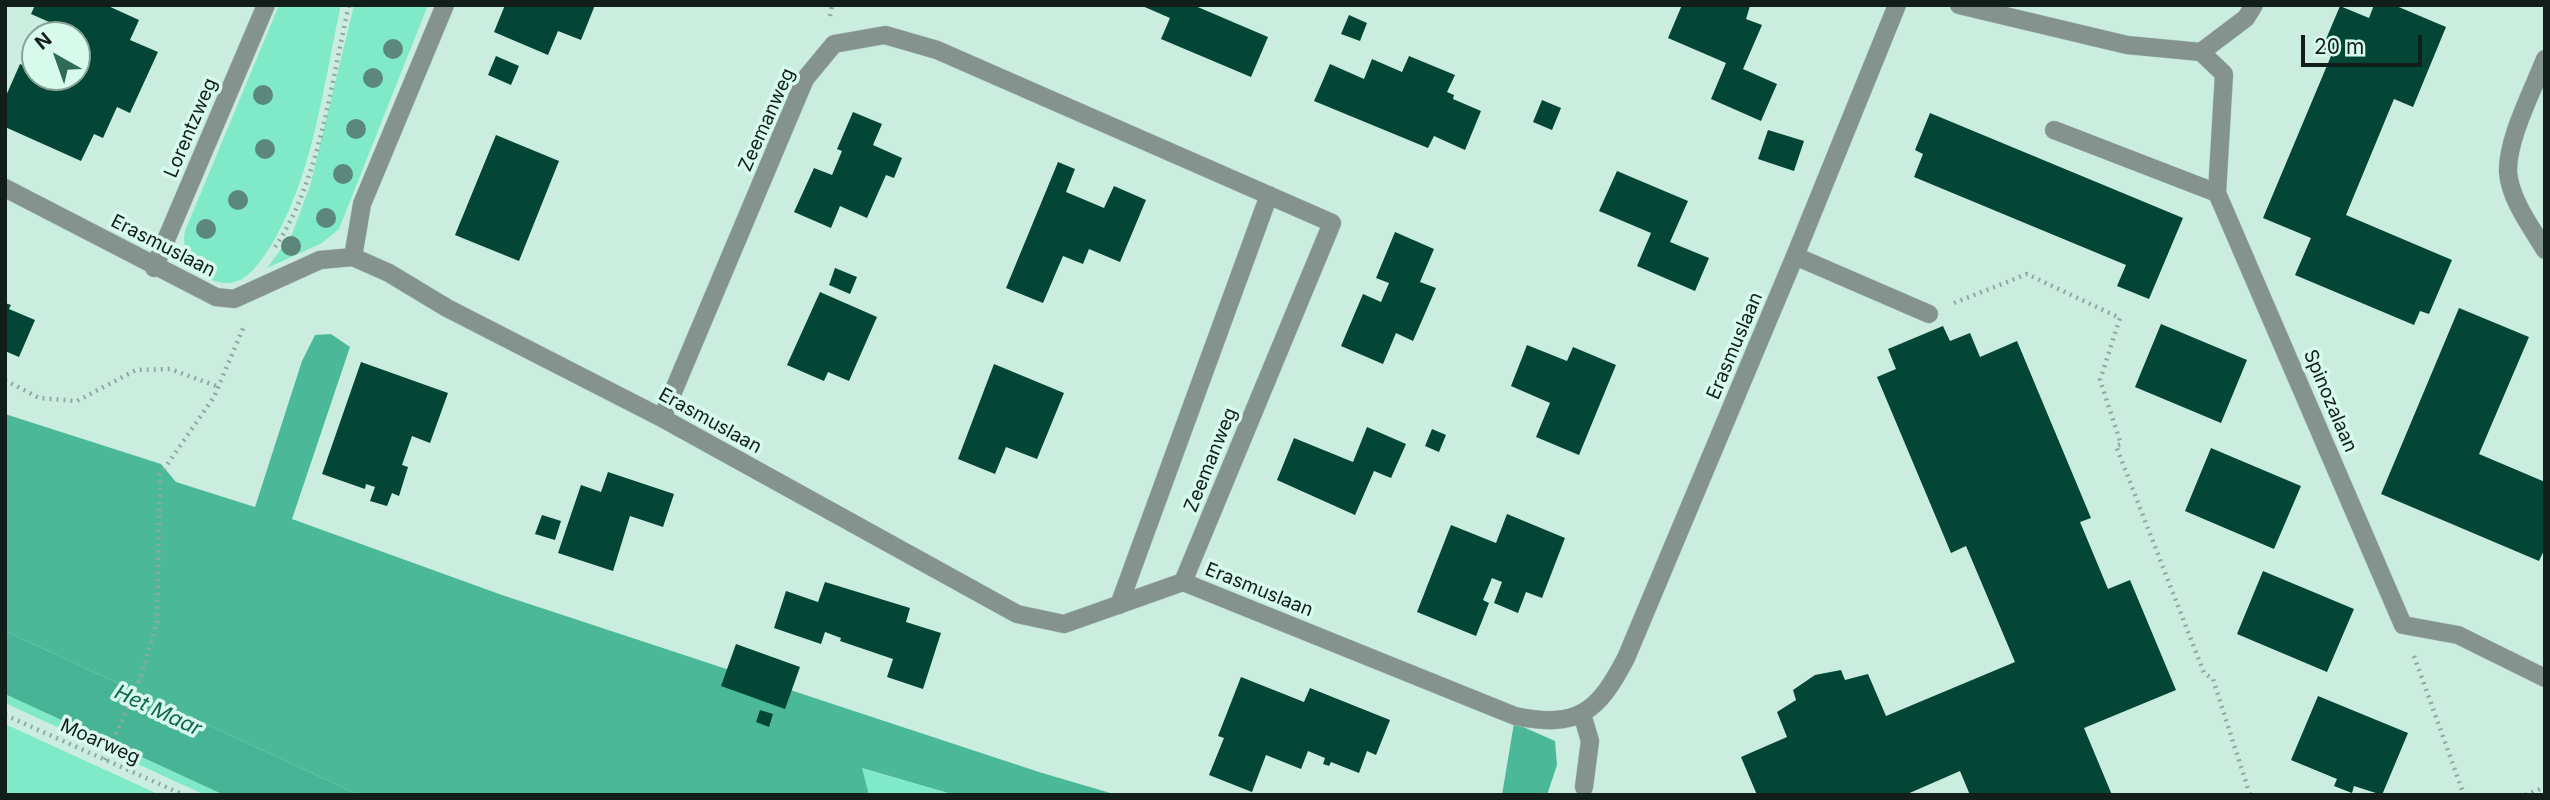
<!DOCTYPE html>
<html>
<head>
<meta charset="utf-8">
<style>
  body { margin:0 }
  #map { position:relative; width:2550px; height:800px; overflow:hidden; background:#cbede0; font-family:Inter,sans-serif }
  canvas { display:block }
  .frame { position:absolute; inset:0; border:7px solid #121e1a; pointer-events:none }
  .north { position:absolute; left:21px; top:21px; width:70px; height:70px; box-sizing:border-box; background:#d8faed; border:2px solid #89a299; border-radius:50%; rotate:320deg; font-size:19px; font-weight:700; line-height:28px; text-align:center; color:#121e1a }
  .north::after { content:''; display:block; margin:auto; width:24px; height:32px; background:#2e6c59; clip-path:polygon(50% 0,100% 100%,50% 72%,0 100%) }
  .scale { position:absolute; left:2301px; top:35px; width:121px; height:32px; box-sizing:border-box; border:4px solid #121e1a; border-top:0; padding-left:9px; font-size:21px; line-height:24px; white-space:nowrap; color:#121e1a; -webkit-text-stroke:5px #d8faed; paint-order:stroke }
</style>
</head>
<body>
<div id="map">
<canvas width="2550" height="800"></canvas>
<div class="frame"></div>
<div class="north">N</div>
<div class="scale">20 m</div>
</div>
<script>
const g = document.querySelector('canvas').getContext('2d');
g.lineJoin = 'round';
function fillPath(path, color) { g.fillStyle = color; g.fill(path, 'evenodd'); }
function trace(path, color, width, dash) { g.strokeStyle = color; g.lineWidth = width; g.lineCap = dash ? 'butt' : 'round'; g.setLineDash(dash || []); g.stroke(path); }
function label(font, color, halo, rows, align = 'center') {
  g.font = font + ' Inter,sans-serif'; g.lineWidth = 7; g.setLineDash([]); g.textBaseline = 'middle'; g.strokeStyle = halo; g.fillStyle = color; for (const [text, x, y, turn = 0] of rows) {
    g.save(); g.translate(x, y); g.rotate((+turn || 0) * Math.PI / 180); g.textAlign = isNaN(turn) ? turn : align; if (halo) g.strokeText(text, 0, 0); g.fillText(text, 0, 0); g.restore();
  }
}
fillPath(new Path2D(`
  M279,5h62c-17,76 -26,159 -63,228 -7,14 -22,38 -36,46 -30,16 -64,-19 -57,-48z
  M354,5h74l-89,224 -17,14 -55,25 25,-34 18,-48z
  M5,694l219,101h-19l-200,-92z
  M5,724l155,71h-155z
  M861,768l94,27h-86z`), '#80eac8');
fillPath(new Path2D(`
  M331,334l19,13 -58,172 210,76 537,177 78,23h-162l-93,-27 7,27h-510l-354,-164v-217l156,50 15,18 79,25 47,-146 13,-26z
  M1514,723l41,18 2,24 -10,30h-45z`), '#4bb998');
fillPath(new Path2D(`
  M5,631l354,164h-135l-219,-101z`), '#47b595');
fillPath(new Path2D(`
  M35,5h71l33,15 -9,20 28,12 -28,61 -13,-6 -14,31 -9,-4 -13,27 -76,-34v-29l15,-34 15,7v6h13l12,5 3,-5h14v-33l4,-8 -50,-22z
  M505,5h90l-14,35 -23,-9 -10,24 -54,-23z
  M1140,5h53l75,32 -17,40 -90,-38 9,-21z
  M1682,5l68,1 -4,13 16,6 -19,44 34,15 -16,37 -50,-22 15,-36 -58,-25z
  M2374,5h20l52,22 -33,80 -19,-8 -48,116 106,45 -23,54 -9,-3 -6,14 -119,-50 16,-37 -48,-20 68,-162 -10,-5 19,-45 29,12z
  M1349,15l18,8 -7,18 -19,-7z
  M496,56l23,10 -8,19 -23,-10z
  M1409,56l46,19 -8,17 7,3 -1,4 28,12 -16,39 -31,-14 -6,12 -114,-47 16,-37 34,15 8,-20 30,13z
  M1542,100l19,8 -9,22 -19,-8z
  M853,112l29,12 -9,21 29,13 -8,20 -8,-3 -19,43 -27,-12 -9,22 -37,-16 20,-44 18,7 10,-24 -5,-2z
  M1930,113l253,105 -34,81 -32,-13 9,-21 -212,-88 9,-23 -8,-4z
  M1768,130l36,11 -10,30 -36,-12z
  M496,135l63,26 -40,100 -64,-26z
  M1058,162l17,7 -9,23 38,16 10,-22 32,14 -26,62 -31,-13 -6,15 -20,-8 -20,47 -37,-15z
  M1617,171l71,30 -18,41 39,16 -14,33 -58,-25 14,-33 -52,-22z
  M1395,232l39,17 -14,33 16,6 -23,53 -17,-8 -13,31 -42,-18 22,-52 18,8 8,-19 -13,-5z
  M835,268l22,9 -7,17 -21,-9z
  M820,292l57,25 -28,64 -21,-9 -4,9 -37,-16z
  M5,303l6,2 -2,4 26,11 -16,37 -14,-6z
  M2459,308l70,29 -50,117 66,28v66l-6,13 -158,-67z
  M2161,324l86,36 -26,63 -86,-36z
  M1943,326l7,15 20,-8 10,24 37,-16 74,177 -11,4 28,67 22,-9 46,110 -92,38 28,67h-142l-10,-24 -55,24h-148l-16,-38 46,-20 -10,-25 19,-12 -3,-10 22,-15 26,-5 4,10 23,-6 18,42 129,-54 -49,-116 -15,7 -74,-176 19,-8 -8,-20z
  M1527,345l40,16 6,-14 43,18 -37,90 -43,-18 14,-34 -39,-17z
  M361,362l87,31 -18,50 -18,-7 -10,29 6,2 -9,29 -7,-3 -5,13 -17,-5 5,-14 -9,-3 -1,5 -43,-15z
  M994,364l70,29 -27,66 -31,-12 -11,27 -37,-15z
  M1367,427l39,17 -15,34 -17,-7 -19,44 -78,-35 17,-42 59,24z
  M1432,429l14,6 -7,17 -14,-6z
  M2211,448l90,38 -27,63 -89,-38z
  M608,472l66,22 -11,33 -33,-11 -17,55 -55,-18 23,-68 20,7z
  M1507,514l58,24 -23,60 -16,-6 -8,21 -24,-10 8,-21 -10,-4 -9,22 6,3 -13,33 -59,-24 34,-87 45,18z
  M542,515l19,6 -6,19 -20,-6z
  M2263,571l91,38 -27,63 -90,-38z
  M825,582l85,26 -4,14 35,11 -18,56 -36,-12 6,-18 -53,-18 1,-3 -16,-6 -4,12 -47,-16 12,-37 32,11z
  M736,644l64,23 -15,42 -64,-23z
  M1241,677l63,25 6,-14 80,32 -14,35 -9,-4 -8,22 -28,-11 -2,4 -6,-2 2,-6 -17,-7 -7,18 -35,-14 -14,37 -43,-17 15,-37 -6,-2z
  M2318,696l90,37 -26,62 -28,-9 -2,7 -18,-7 3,-7 -46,-19z
  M760,710l13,4 -4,13 -13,-5z`), '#044636');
const service = new Path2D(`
  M2054,130l163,63
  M1795,256l134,58`);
const minor = new Path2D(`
  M1959,5l168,40 74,7 45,-34 8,-13
  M2201,52l23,22 -7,119 186,432 55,10 87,43
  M2545,59c-12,31 -38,80 -37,113 2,27 23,55 37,78
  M5,188l211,109 18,2 86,-39 33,-3 36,16 58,35 215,110 355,196 47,10 119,-42 332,134c63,13 83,-4 111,-58l169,-402 102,-251
  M353,257l9,-53 83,-199
  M154,268l112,-263
  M662,418l143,-339 29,-35 51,-9 52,15 395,173 -149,359
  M1119,605l150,-410
  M1582,714l8,27 -6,46`);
trace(service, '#aac8bc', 19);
trace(minor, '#aac8bc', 19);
trace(new Path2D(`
  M830,16l2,-11
  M275,247c45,-66 56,-165 74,-242
  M1954,303l73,-29 93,44 -20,62 21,64 -5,2 88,227 9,6 37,116
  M5,380l34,18 38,3 59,-31 34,-1 49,18
  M2414,656l50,139
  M5,715l179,80
  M105,760l36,-84 16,-55 3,-146 54,-78 30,-71
  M2525,795l20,-8`), '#8faaa0', 4.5, [2, 5]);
trace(service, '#85938e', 18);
trace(minor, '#85938e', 18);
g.fillStyle = '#5c887b';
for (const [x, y] of [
  [393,49],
  [373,78],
  [263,95],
  [356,129],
  [265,149],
  [343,174],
  [238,200],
  [326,218],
  [206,229],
  [291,246]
]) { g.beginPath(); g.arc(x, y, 10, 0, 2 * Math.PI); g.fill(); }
label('19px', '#121e1a', '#d8faed', [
  ["Zeemanweg",767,120,-66],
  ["Lorentzweg",191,128,-67],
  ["Erasmuslaan",163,246,27],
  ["Erasmuslaan",1735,346,-67],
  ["Spinozalaan",2330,401,67],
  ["Erasmuslaan",710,421,29],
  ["Zeemanweg",1211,460,-68],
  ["Erasmuslaan",1259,590,22],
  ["Moarweg",100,742,24]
]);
label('italic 21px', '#0e6550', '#d8faed', [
  ["Het Maar",158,711,25]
]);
</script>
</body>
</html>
